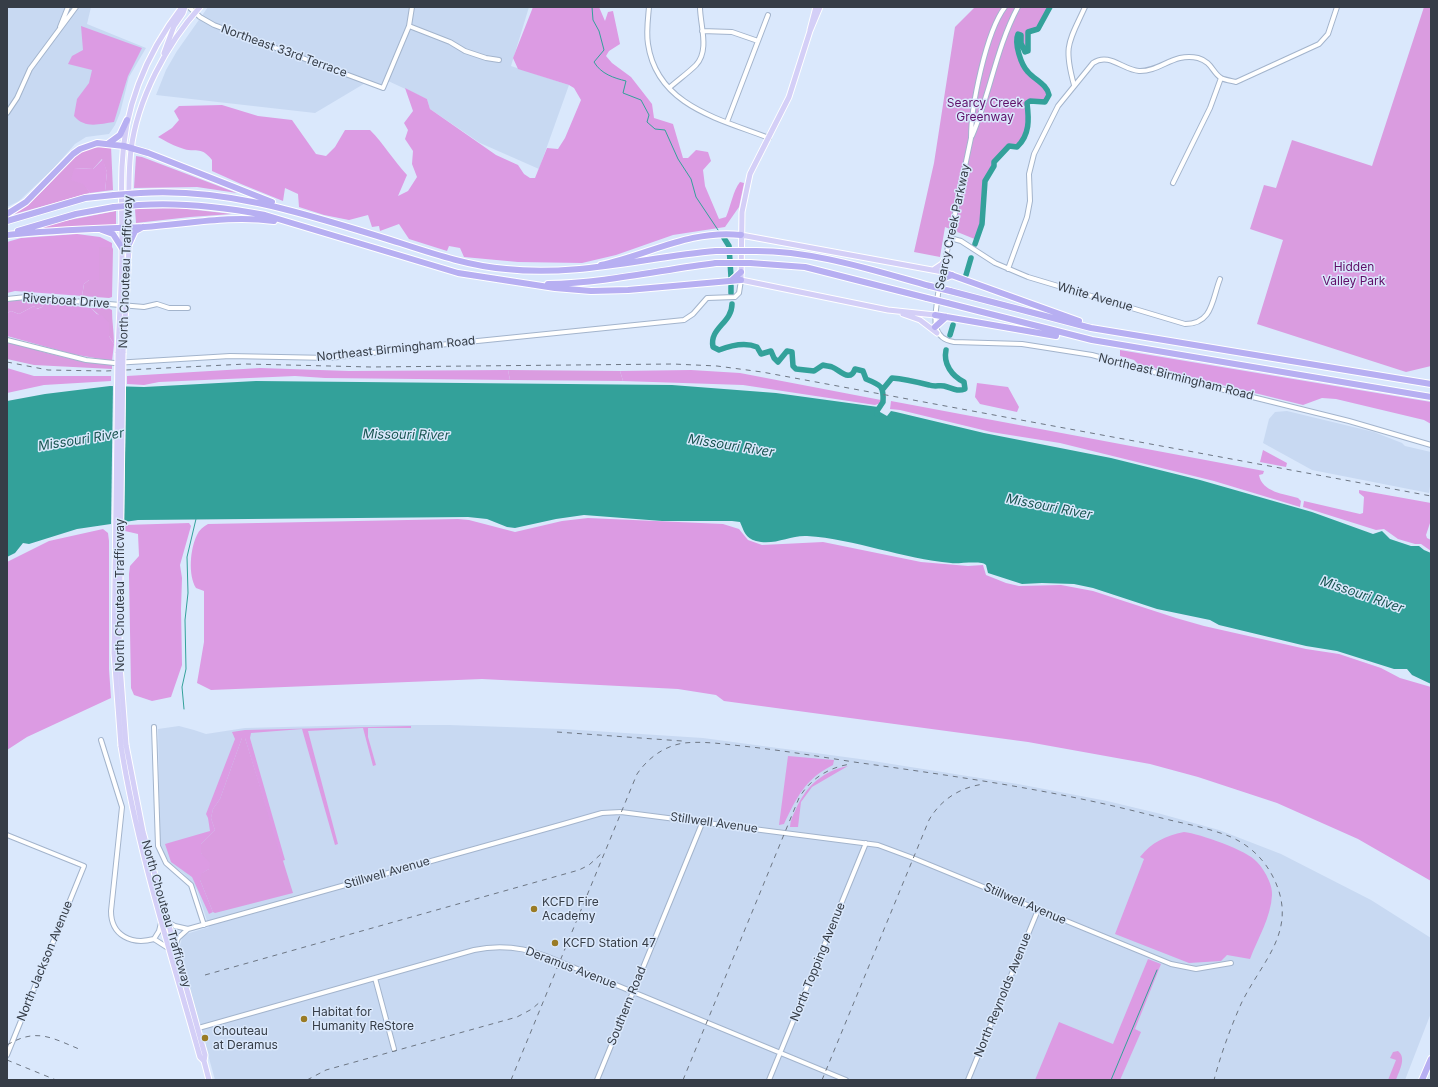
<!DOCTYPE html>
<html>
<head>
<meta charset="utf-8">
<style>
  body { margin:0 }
  #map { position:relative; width:1438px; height:1087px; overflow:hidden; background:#dae8fc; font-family:Inter,sans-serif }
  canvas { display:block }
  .frame { position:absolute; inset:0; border:8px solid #363d47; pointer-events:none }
</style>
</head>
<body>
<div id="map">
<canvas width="1438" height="1087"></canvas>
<div class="frame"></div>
</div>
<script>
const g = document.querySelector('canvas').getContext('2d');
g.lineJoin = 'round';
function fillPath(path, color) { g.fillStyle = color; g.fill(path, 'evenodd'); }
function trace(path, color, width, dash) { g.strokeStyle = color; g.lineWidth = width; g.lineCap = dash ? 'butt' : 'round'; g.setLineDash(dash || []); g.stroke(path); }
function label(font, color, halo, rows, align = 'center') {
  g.font = font + ' Inter,sans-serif'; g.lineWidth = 3; g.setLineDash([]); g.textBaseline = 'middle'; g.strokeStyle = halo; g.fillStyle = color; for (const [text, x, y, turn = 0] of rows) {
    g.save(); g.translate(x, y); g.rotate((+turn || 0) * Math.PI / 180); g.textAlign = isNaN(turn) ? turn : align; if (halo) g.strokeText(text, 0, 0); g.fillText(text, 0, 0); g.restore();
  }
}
fillPath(new Path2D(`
  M8,7h83l-4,17 59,24 -17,29 -9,36 -5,12 -6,9 -23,3 -11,7 -22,25 -34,32 -12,6v-196z
  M208,7h321l-18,59 58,19 -30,84 -59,-26 -50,-34 -3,-10 -41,-19 -3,8 -16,-6 -52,31 -159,-18 10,-25 11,-19z
  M1287,411l87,21 28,11 3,3 26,6v28l-2,13 -117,-23 -49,-27 6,-24 6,-7z
  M363,725h86l114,4 140,9 157,21 158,25 89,17 54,13 58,16 62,24 90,46 60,38v75l-26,67h-1190l-36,-131 3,-11 4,-4 23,-7 -12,-37 -13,-16 -14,-11 -10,-15 -2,-119 21,-3 15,4 12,4 39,-6z`), '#c8d9f2');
fillPath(new Path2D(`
  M975,7h75l-12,22 -10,4v18l-3,1 -4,-9v-8l-3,-1c-4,9 3,31 10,38 7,8 19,12 21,23l-4,7 -15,-1 -3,2c2,16 3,32 -10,44l-8,-1 -15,16v4l-9,15 -3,43 -5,16 -32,-13 -5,30 -26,-5 20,-89 21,-136z
  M1424,7h7v359l-25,6 -149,-48 26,-84 -33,-11 14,-44 12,3 16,-48 80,26z
  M111,146l2,44 -8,1 2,-19 -5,-13 -9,10 -19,-1 16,25 -79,22c14,-9 27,-19 38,-31 11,-11 21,-28 35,-34 9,-3 18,-3 27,-4z
  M136,156l6,1 95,36 -40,-6 -63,1z
  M179,208l53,6 -42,3 -54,6 -1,-14z
  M116,211v14l-78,4 21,-7z
  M99,247h13l1,2 -1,48 -3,1 -27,-2 2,-12 5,-4h10z
  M18,300l27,2 -3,5 -6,2 -2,-3 -15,8 -8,-3 -4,2v-12z
  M91,308h17l4,2c0,12 2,22 2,34l-5,-8 -1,-13z
  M7,341c35,11 69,21 105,24v4l-78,-4 -27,-6z
  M508,370l112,1 3,10 -113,-1z
  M242,738h3l48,155 -78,20 -2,-1 -13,-32v-6l9,-5 -8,-16v-9l14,-14 -4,-12 2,-9 7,-10z
  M1398,1051c9,7 1,20 -2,29h-8l8,-20 -6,-2 3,-6z`), '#da9ce0');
fillPath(new Path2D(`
  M533,7h66l6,14 3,-9 5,-1 7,33 -11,7 -3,5 6,7 19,14 21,27 2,14 19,6 10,34h5l8,-8 12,2 3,9 -8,9 2,16 14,33 7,-2c5,-12 7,-26 14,-35l4,1 -5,24 -14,20 -52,8 -57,20 -34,8 -64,-1 -54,-5 -4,-9 -11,-2 -2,5 -38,-12 -10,-15 -19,7 -1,-5 -7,1 -4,-12 -19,5 -25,-5 -25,-8 -1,-13 -13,-6 -2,13 -42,-17 -29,-13v-11c-11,-14 -14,-7 -28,-11 -10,-3 -17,-7 -26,-12l14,-9 7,-8 -5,-9 5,-5 43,-1 36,11 34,4 24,34 10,2 9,-9 10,-17h25c14,14 23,30 37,45l-9,21 10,-5 9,-14 -5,-13 1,-13 -8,-12 3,-9 -4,-7 9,-12 -8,-23 22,11 3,10 66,46 22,10 6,9 6,4h5l12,-30 11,1 7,-11 16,-38 -7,-12 -5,-3 -51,-16 -5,-11z
  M81,26l61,22 -14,28 -14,46c-15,2 -29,7 -40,-6l3,-17 12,-16 3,-13 -24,-6 4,-8 11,-6z
  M103,159l4,13 -2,19 -15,2 -7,-9 -12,-4 3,-12 19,1z
  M77,234l23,3 12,6v4h-13v33h-10l-5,4 -2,12 -67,-5 -8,2v-51l14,-4z
  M45,302l46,6 6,6 6,2 6,7v13l5,8 -2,17 -40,-7 -65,-18v-23l4,-2 8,3 15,-8 3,3 5,-2z
  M1120,350l311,52v22l-7,-4 -88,-21 -14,-1 -19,7 -165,-41 -4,-4 -14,-4z
  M7,368l27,8h77v5l-67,4 -37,8z
  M260,368l89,3 159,-1 2,10 -185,-2 -30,-2 -136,6 -15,3 -17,-1v-8z
  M691,370l49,3 141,27v3l-6,2 -132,-20 -120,-4 -3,-10z
  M977,383l31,4 11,20 -2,5 -37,-8 -5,-7z
  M891,401l373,70 -1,3 -4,1c3,17 25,19 39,23l3,3 -1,6 -86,-26 -154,-38 -69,-11 -91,-22 -10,-1z
  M1263,450l24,13 -1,4 -26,-5z
  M1359,490l72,13v17l-5,15 1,3 4,2v11l-10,-7h-6l-17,-5 -14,-10 -8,1 -73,-23 1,-6 56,13 3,-1 1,-16 -5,-4z
  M588,518l135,6 16,5 9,11 14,5 61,-3 98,20 47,4 15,-1 3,10 20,8 13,3 42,-1 32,6 83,27 28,8 102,23 33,5 42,14 19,10 31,9v194l-73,-42 -81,-36 -79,-26 -48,-13 -122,-22 -304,-41 -8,-6 -38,-6 -196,-10 -271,11 -14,-7 7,-41v-51l-8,-3c-8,-13 -6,-39 1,-53 2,-5 6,-8 11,-11l250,-5 11,1 46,12 47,-11z
  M189,523l2,3 -11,39 2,13 -1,31 1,56 -11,32 -19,4 -18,-6 -3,-7 -2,-114 1,-8 9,-10 -1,-22 -13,-3v-6z
  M103,529l5,4 1,8v128l2,29 -84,39 -20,13v-188l42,-21z
  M411,726v2h-43v9l8,28 -3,1 -10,-38 -55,3 30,113 -3,1 -33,-116 -51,4 -1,5 35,122 -3,1 -37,-123h-3l-22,61 -7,10 -2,9 4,12 -14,14v9l9,10 -1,6 -8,5 -1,6 13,32 -4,2 -17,-37 -21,-15 -6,-18 45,-13 -2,-13 -2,-4 29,-75 -3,-7 13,-2z
  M788,756l46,4 -1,5c-28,14 -36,32 -49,59l-5,1z
  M848,766l-36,21 -11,15 -3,25h-8c0,-6 3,-12 6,-18 10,-23 27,-38 52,-43z
  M1184,832c16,2 63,18 73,30 7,7 16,23 15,33 -1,22 -14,43 -22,64l-23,-4 -6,6 -32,2 -74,-29 29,-75 -4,-2c12,-15 25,-21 44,-25z
  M1148,959l13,5 -26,65 6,3 -21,48h-85l24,-58 54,22z`), '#dc9be3');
fillPath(new Path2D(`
  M256,381l416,4 104,8 102,14 2,5 7,4 4,-5 5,1 88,21 127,25 89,22 112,32 61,22 9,-3 8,8 21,7h8l5,4 7,3v131l-19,-9 -5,-6h-13l-57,-18 -31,-5 -87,-21 -9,-5 -53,-11 -64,-21 -19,-4 -32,-1 -20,1 -34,-11 -2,-8c-4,-5 -27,-1 -35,-2 -48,-4 -96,-24 -144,-27 -17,-1 -33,10 -51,5 -11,-3 -12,-10 -16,-19l-8,-1h-70l-78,-6 -28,4 -41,9 -8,-1 -20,-8 -19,-2 -330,3 -61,9 -48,15 -6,-1 -8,10 -8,4v-156l38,-7 65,-8 34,1z`), '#33a19a');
fillPath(new Path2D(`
  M113,384h13l-2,140 -13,2z`), '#dae8fc');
trace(new Path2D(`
  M592,7l1,13 6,11 5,19 -10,12c7,12 20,16 32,19l-3,12 18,7 8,15 -2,7 8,7 10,1 13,29 13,20 5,18 22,33
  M184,709l-2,-22 4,-18 -1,-49 3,-27 -1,-36 9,-38
  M1111,1080l46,-110`), '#33a19a', 1);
trace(new Path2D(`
  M724,238l5,8 2,31
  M975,244l7,-20 3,-43 9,-15v-4l15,-16 8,1c13,-12 12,-28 10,-44l3,-2 15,1 4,-7c-2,-11 -14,-15 -21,-23 -7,-7 -14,-29 -10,-38l3,1v8l4,9 3,-1v-19l10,-3 12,-22
  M966,275l5,-17
  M731,286v7
  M732,304c0,19 -23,24 -19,43l6,3c13,-5 26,-8 38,-3l4,7 10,-3 3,7 4,4 9,-11 5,1 1,14 3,3 18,2 9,-6c2,1 7,1 9,2 8,3 18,16 23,2l8,2 3,8c15,6 18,7 17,23l-6,9v3
  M950,335l3,-10
  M883,389l9,-11c13,1 25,4 37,7 5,2 11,0 15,1 8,2 13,6 21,3l-1,-7c-12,-6 -21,-18 -18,-32`), '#33a19a', 5.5);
const minor = new Path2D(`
  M189,7l11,10 14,8 169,63 26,-62 3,-19
  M649,7c-1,12 -3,25 -1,37 9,62 72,75 121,94
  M1005,7c-19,25 -34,99 -34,131l-33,156c-2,19 -10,44 16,48l68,2 70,11 80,22 177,44 82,24
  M409,26l41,16 15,9 21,7 13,2
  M60,27l8,-20
  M702,31l30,1 26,9
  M1074,85c-11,-40 -5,-43 11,-78
  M669,88c9,-8 19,-15 27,-23 14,-15 4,-40 4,-58
  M7,113l10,-15 13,-29 46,-62
  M727,122l41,-107
  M972,136c18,-42 24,-88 46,-129
  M1173,183l37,-75 11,-30
  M950,238l11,3 34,22 33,14 157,47c28,0 27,-25 35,-45
  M1008,269l19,-52 3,-16 -1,-27 5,-20 24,-48 35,-43c16,-11 30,7 46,8 21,1 35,-19 59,-13 14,4 14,14 23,20 4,2 11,3 15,4l83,-38 9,-10 9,-27
  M7,299l19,-2 118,10 13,-3 12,4h19
  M7,340l79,20 28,3 116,-7 100,2 118,-14 236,-24 9,-6 14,-16 28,-1 4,-4 2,-13
  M154,727l4,119 8,17 25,22 13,40
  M101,740l21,67 -11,104c0,25 21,34 43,28l5,-8 2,-8
  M7,835l77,31 -77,189
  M168,922l7,4 13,3
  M154,939l14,9
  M175,946l3,-8 10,-9 372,-104 42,-12 19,-1 257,33 35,13 258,106 25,5 35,-6
  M375,978l19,71
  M195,1029l279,-79c24,-5 48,-3 72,6l300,124
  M597,1080l106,-259
  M769,1080l97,-237
  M968,1080l70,-170`);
const major = new Path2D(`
  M820,7l-10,24 -21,66 -39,77 -8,38 -1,68 147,30 47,5
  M810,30l6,-23
  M164,53l10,-27 9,-13 2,-6
  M741,235l202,37
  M933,270l9,-6 3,-5
  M903,314l17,6 17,13
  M118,353c1,-35 4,-70 4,-104 0,-27 -1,-55 0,-82 2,-60 24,-113 60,-160
  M123,353c2,-37 5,-73 6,-109 1,-32 -2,-63 2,-94 6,-50 36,-107 69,-143
  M126,745l17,87 62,223 -1,6
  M121,746c17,106 50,208 79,311l4,4 5,19`);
const highway = new Path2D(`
  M109,143l11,-8 7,-15
  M140,193c90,-6 175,24 260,50 34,11 70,23 106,26 72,8 139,-12 210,-18
  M139,205c43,-3 84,2 126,10l193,58 97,15 36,3 37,-1 113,-10
  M7,214l19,-12 47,-48 7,-5 17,-6 27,3 24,7 124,49
  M7,221l78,-23 29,-3
  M102,230l11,4 9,14
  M18,231l58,-17 38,-7
  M7,235c46,-5 91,-6 137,-8 45,-3 85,-12 130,-6
  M129,244l6,-13 8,-4
  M752,251c60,-1 120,19 178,35
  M750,263l55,4 122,31
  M601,265c47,-10 90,-36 140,-30
  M943,272l136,49
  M942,279l10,-4
  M732,280l9,-8
  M548,284c57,-1 112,-14 168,-21
  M950,291l141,37 340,56
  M947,303l145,37 339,57
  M935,315l121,21
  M935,327l11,-10
  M1422,1080l9,-21`);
trace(minor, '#a3b4cc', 6);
trace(major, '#fff', 7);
trace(highway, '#fff', 8);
trace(minor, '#fff', 4);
trace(major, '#d4cff7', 5);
trace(highway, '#b7aff2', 6);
trace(new Path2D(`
  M7,362l41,8 58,1 140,-7 125,3 302,-3 44,2 45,6 669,124
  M557,732l125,9
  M205,975l374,-105 10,-5 12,-11
  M7,1045c29,-17 43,-8 72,4
  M7,1060l49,20
  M307,1080l19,-10 191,-53 15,-8 9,-8
  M511,1080l126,-306c11,-16 27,-28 47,-31 20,-2 39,1 58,3 38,4 74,10 112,16 100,14 201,28 300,54 25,7 53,11 77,21 20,9 35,24 44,44 23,51 -14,81 -34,123 -11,25 -20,50 -27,76
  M683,1080l116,-282c11,-19 30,-31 52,-34
  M822,1080l107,-260c12,-21 32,-33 55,-36`), '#6d7683', 1, [5, 5]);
const majorBridge = new Path2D(`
  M118,353l-4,300 7,93
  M123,353l-4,299 7,93`);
const highwayBridge = new Path2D(`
  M114,195l26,-2
  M114,207l25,-2
  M716,251h36
  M716,263h34
  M930,286l20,5
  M927,298l20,5`);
trace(majorBridge, '#fff', 7, []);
trace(highwayBridge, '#fff', 8, []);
trace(majorBridge, '#d4cff7', 5);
trace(highwayBridge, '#b7aff2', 6);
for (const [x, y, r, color] of [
  [534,909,4,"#9a7b25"],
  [555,943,4,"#9a7b25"],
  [304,1019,4,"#9a7b25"],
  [205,1038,4,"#9a7b25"]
]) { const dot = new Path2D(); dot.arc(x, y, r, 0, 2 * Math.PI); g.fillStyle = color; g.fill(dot); trace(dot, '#dae8fc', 1.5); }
label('12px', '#363d47', '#dae8fc', [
  ["Northeast 33rd Terrace",284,51,20],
  ["Searcy Creek Parkway",953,227,-78],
  ["North Chouteau Trafficway",126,272,-88],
  ["White Avenue",1095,297,16],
  ["Riverboat Drive",66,301,4],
  ["Northeast Birmingham Road",396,349,-6],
  ["Northeast Birmingham Road",1176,377,14],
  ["North Chouteau Trafficway",120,595,-90],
  ["Stillwell Avenue",714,823,8],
  ["Stillwell Avenue",387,873,-16],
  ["Stillwell Avenue",1025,904,23],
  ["North Chouteau Trafficway",166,914,74],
  ["North Jackson Avenue",45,961,-68],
  ["North Topping Avenue",818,962,-68],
  ["Deramus Avenue",571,968,21],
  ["North Reynolds Avenue",1003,995,-68],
  ["Southern Road",627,1006,-68]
]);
label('12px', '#5f0e68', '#dae8fc', [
  ["Searcy Creek",985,103],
  ["Greenway",985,117],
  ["Hidden",1354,267],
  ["Valley Park",1354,281]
]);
label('12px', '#363d47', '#dae8fc', [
  ["KCFD Fire",542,902],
  ["Academy",542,916],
  ["KCFD Station 47",563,943],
  ["Habitat for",312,1012],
  ["Humanity ReStore",312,1026],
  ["Chouteau",213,1031],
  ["at Deramus",213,1045]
], 'left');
label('italic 13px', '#1a5652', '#dae8fc', [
  ["Missouri River",406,435,1],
  ["Missouri River",81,440,-9],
  ["Missouri River",731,446,9],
  ["Missouri River",1049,507,11],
  ["Missouri River",1362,595,19]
]);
</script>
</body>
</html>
